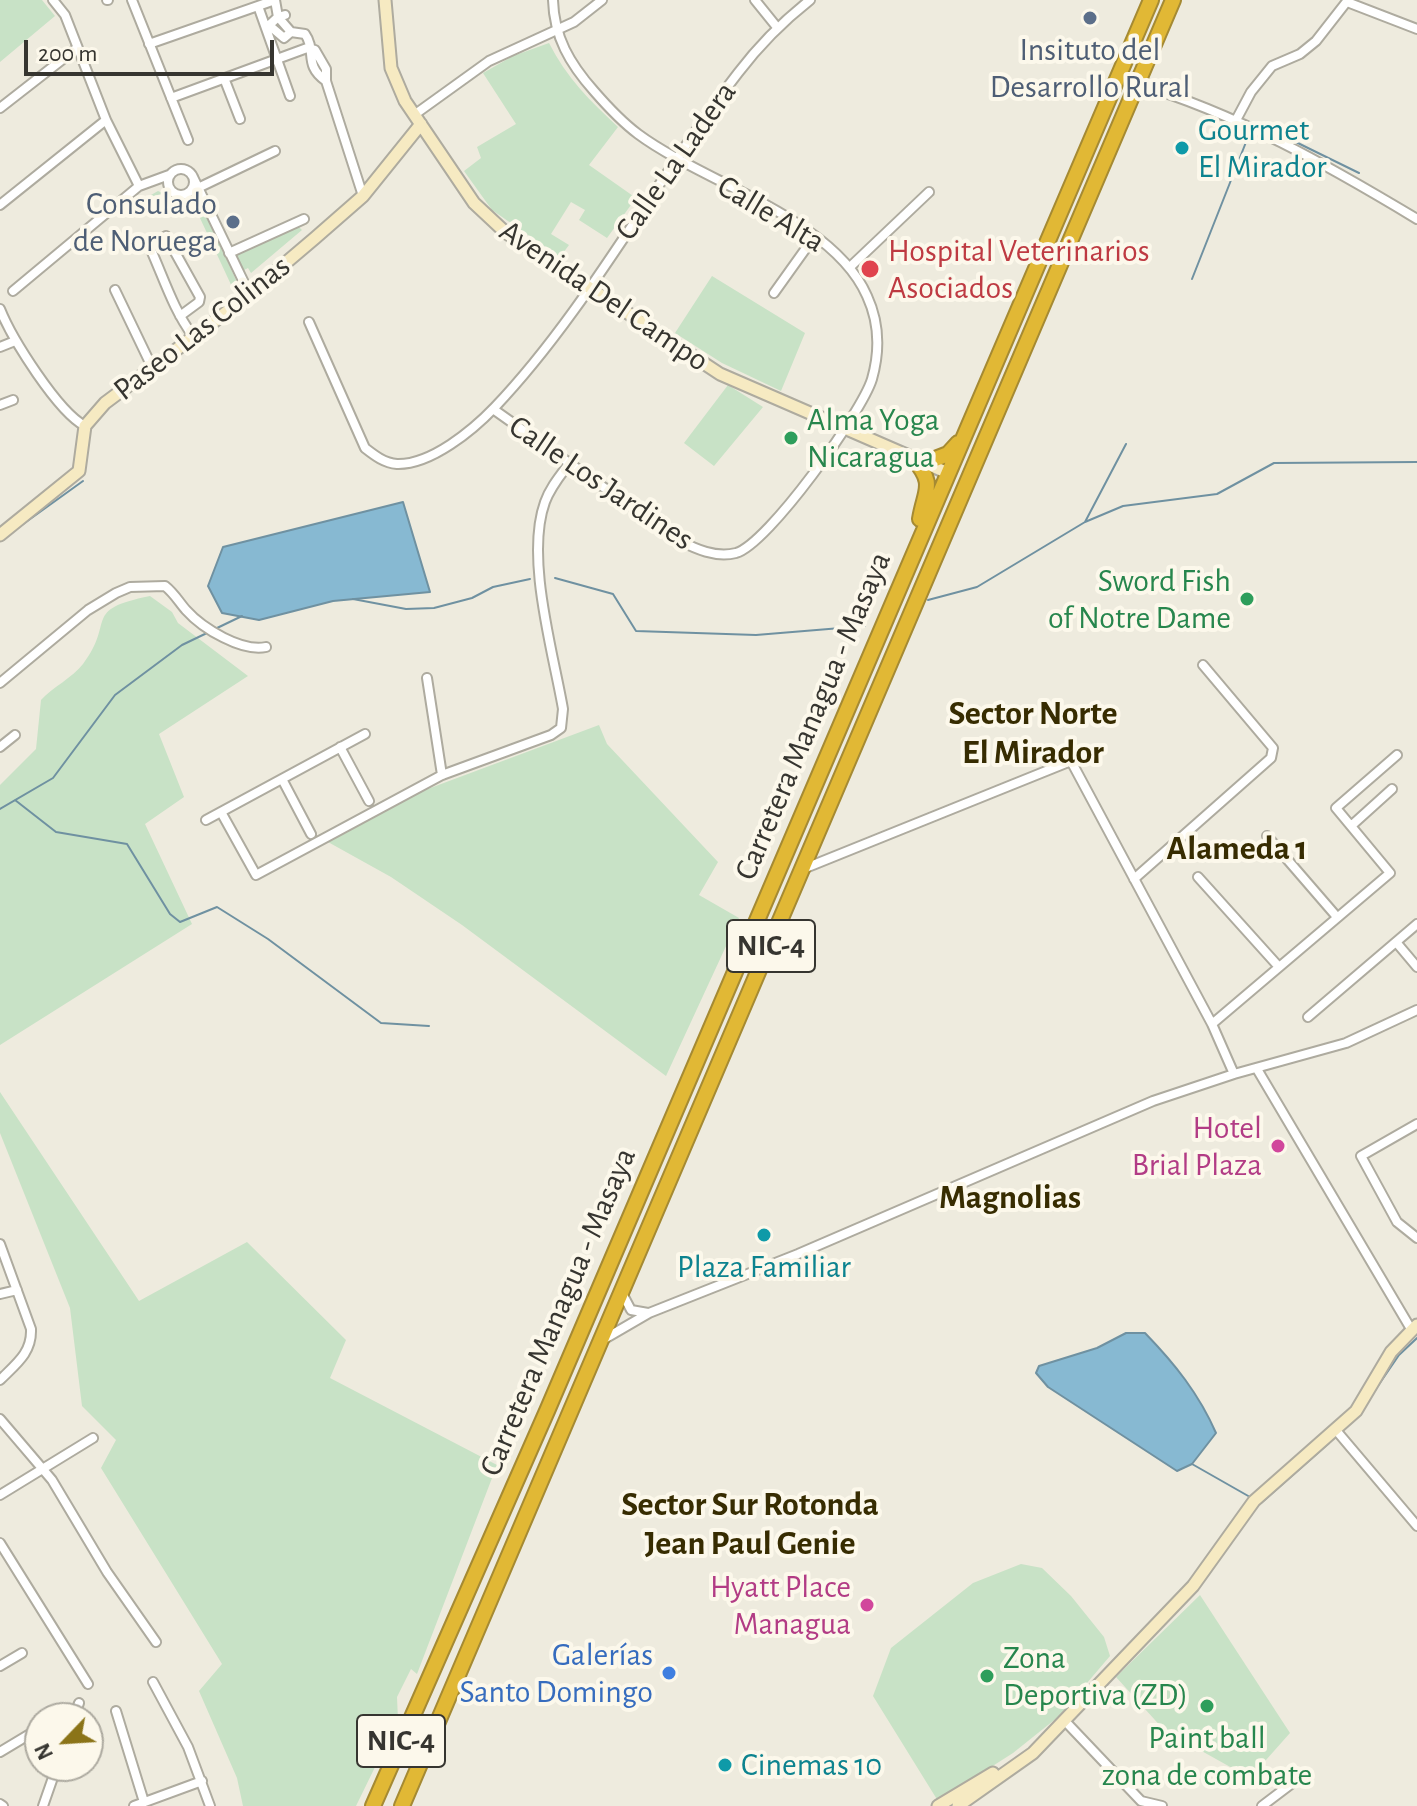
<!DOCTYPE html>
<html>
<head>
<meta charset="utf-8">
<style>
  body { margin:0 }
  #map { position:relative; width:1417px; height:1806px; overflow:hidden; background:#eeebde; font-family:"Alegreya Sans",sans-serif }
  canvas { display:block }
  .north { position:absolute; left:24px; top:1702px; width:80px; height:80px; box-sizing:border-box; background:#fcf8eb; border:2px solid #adaaa0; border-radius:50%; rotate:245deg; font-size:22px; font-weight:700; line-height:32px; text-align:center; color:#363530 }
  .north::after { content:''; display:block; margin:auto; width:28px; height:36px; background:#8b7418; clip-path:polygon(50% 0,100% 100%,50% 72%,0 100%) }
  .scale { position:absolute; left:24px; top:40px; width:250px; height:36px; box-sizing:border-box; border:4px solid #363530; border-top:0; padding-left:10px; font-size:24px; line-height:28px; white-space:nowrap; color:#363530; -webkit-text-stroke:6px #fcf8eb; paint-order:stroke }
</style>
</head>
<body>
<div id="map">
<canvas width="1417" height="1806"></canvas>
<div class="north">N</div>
<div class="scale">200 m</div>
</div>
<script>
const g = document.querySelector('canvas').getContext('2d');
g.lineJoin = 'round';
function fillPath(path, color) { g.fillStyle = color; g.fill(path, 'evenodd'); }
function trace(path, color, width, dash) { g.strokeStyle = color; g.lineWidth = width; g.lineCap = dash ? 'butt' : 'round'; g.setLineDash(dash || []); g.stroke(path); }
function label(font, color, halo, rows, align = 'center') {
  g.font = font + ' "Alegreya Sans",sans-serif'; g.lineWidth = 8; g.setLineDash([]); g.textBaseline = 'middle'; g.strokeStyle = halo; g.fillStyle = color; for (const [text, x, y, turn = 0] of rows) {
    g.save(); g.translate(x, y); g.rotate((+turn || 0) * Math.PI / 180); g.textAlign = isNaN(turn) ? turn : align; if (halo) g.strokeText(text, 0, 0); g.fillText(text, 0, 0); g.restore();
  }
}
fillPath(new Path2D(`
  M0,0h42l13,16 -55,46z
  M549,43c17,34 42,59 69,84l-29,38 47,33 -29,40 -28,-18 6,-10 -14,-8 -20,32 18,11 -9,12 -68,-47 -28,-39 17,-13 -4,-11 39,-23 -33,-51 30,-17z
  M158,191l21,9 11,-5 8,4 40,85 -5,5 -40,-86 -6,-4 -12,3 -14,-8 -17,5z
  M299,227l3,3 -51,43 -3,-5 -6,3 -7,-16z
  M712,276l93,57 -24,58 -59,-28 -47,-30z
  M728,385l35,22 -49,59 -30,-23z
  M150,596l22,16 6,11 70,53 -89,58 25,63 -39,27 47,100 -192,121v-260l36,-36 5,-49c12,-13 31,-22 42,-36 33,-43 -2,-54 67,-68z
  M599,725l8,19 111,118 -19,33 40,23 -73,158 -204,-151 -71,-48 -63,-35 97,-52z
  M0,1092l139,209 108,-59 99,98 -16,38 167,87 -80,209 -6,-5 -14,28 1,23 -42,86h-113l-6,-28 -38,-87 23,-27 -121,-196 15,-28 -34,-34 -12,-98 -70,-175z
  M1021,1564l21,4 29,28 33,41 6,19 -52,61 -45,36 -75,48 -65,-105 18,-48 82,-65z
  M1200,1595l90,138 -40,45 -86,-48 -48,-53z`), '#c8e2c6');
const water = new Path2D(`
  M403,502l27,90 -97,9 -74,19 -37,-7 -14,-27 15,-39z
  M1126,1333h19c30,31 54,61 71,100l-24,31 -15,7 -129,-84 -12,-14 3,-7 58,-18z`);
fillPath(water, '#87b9d2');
trace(water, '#6f91a1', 2);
trace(new Path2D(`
  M1253,127l4,-4 102,50
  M1192,279l58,-147
  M1085,522l38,-16 94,-12 57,-31 143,-1
  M19,527l64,-46
  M555,578l58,16 23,37 120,4 109,-9
  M353,599l53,10 28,-1 38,-10 21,-11 37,-8
  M928,600l49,-13 108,-65 41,-78
  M215,629l27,-13
  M15,800l41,32 71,12 43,70 10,8 37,-15 51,32 113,84 48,3
  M0,809l53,-31 62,-83 67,-50 27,-13
  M1373,1393l26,-38 18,-17
  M1192,1464l58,33
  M1261,1503l68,-60`), '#6f91a1', 2);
const street = new Path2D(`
  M53,0l12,15 41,105 33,66
  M107,0h1
  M132,0l56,140
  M755,0l21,26
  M1347,2l70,27
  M258,6l32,90
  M285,15l-7,2 13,15
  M270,26l14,12 7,-6 14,2c12,17 -2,31 21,47
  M149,44l126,-44 3,17 -12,11
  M224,78l16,41
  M1137,84c99,29 192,82 280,135
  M171,98l136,-50 8,2 11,19v12l37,115
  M0,108l77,-60
  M414,115l75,-54 85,-39 28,-22
  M1235,122l16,-30 21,-26 28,-12 16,-13 32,-41
  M168 182a13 13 0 1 1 26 0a13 13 0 1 1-26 0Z
  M193,177l57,118
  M200,187l75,-36
  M0,205l106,-85
  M229,253l75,-34
  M850,267l79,-75
  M115,290l37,77
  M13,291l126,-105 30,-11
  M774,293l40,-56
  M0,309c12,30 58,103 85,117
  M180,316l19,-14 1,-5 -34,-61 -14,9 -1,5c13,29 23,61 42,86
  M309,322l56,126c9,7 19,15 32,16 34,1 76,-34 98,-57 93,-98 160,-227 243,-334 22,-29 44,-51 72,-73
  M0,347l15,-6
  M0,405l13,-5
  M493,409l185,131c18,9 37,18 58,13 32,-9 126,-141 136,-174 8,-28 7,-57 -5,-83 -34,-78 -163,-113 -229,-162 -16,-12 -31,-28 -44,-43 -24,-27 -40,-54 -41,-91
  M427,678l15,97
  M0,683l88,-73 28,-17 14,-6 35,-1c9,7 14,16 21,24 17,19 56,42 80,37
  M0,747l15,-12
  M340,747l29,54
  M282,779l29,55
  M221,812l35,63 186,-100 109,-40 10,-7 2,-19c-10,-58 -38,-152 -18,-207 5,-14 14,-25 23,-37
  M206,820l159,-86
  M1351,826l41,-37
  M1267,836l70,81
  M803,869l268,-108 141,263
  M1198,877l81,90
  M1134,879l137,-121 2,-10 -70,-83
  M1396,942l21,25
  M1308,1017l109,-93
  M1257,1069l154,260
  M1234,1074l-22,-50 178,-151 -54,-65 61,-53
  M1417,1124l-56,32 36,66 20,16
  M0,1244l31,85c1,24 -15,35 -31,51
  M622,1293l9,17 17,3
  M0,1294l17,-4
  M606,1338l43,-25 149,-59 355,-153 81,-27 112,-31 71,-33
  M0,1419l52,61 55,92 49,70
  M1335,1429l82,97
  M0,1495l93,-57
  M0,1543l88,141
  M0,1666l22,-13
  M153,1682l35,65 22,59
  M116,1711l28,91
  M74,1718l5,-15
  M1064,1720l77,81 21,5
  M0,1752l40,-24
  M0,1804l3,2
  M43,1806l14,-40
  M134,1806l68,-25
  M1262,1806l33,-25`);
const secondary = new Path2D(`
  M385,0l6,68 14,33 69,102 31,29 215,142 228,99
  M0,535l79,-64 6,-45 20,-23 131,-98 79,-67 48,-42 58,-72
  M938,1806l55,-33
  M958,1806l75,-53 160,-167 61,-85 102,-90 35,-59 26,-27`);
const highway = new Path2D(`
  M913,458c23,27 12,31 7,61
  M925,463l23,-9 10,-11
  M373,1806l174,-395 604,-1411
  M402,1806l771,-1806`);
trace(street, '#aeab9f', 12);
trace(secondary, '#aeab9f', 15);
trace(highway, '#a58a33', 18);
trace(street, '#fff', 8);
trace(secondary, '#f6eac2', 11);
trace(highway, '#e1b835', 14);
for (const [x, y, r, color] of [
  [1090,18,8,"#5c6f8a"],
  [1182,148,8,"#0f9aa8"],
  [233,222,8,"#5c6f8a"],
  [870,269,10,"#e0444e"],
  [791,438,8,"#2e9e5b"],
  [1247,599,8,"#2e9e5b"],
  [1278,1146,8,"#d1479c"],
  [764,1235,8,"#0f9aa8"],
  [867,1605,8,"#d1479c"],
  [669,1673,8,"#3f7fe0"],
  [987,1676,8,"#2e9e5b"],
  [1207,1706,8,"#2e9e5b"],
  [725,1765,8,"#0f9aa8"]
]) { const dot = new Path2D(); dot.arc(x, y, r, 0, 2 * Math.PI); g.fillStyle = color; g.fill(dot); trace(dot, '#fcf8eb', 3); }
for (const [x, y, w] of [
  [771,946,88],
  [401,1741,88]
]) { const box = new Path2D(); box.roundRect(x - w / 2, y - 26, w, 52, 6); g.fillStyle = '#fcf8eb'; g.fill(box); trace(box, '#363530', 2); }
label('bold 30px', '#363530', null, [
  ["NIC-4",771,946],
  ["NIC-4",401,1741]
]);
label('32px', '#4e5e75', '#fcf8eb', [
  ["Insituto del",1090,50],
  ["Desarrollo Rural",1090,87],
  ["Consulado",217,204,"right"],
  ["de Noruega",217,241,"right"]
]);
label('32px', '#0d838f', '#fcf8eb', [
  ["Gourmet",1198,130],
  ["El Mirador",1198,167],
  ["Plaza Familiar",764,1267,"center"],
  ["Cinemas 10",741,1765]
], 'left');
label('32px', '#363530', '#fcf8eb', [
  ["Calle La Ladera",676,161,-55],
  ["Calle Alta",771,214,31],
  ["Avenida Del Campo",604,296,34],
  ["Paseo Las Colinas",202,328,-38],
  ["Calle Los Jardines",601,483,34],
  ["Carretera Managua - Masaya",813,716,-67],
  ["Carretera Managua - Masaya",558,1312,-67]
]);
label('32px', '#be3a42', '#fcf8eb', [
  ["Hospital Veterinarios",888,251],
  ["Asociados",888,288]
], 'left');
label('32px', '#27864d', '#fcf8eb', [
  ["Alma Yoga",807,420],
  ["Nicaragua",807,457],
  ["Sword Fish",1231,581,"right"],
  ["of Notre Dame",1231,618,"right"],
  ["Zona",1003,1658],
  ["Deportiva (ZD)",1003,1695],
  ["Paint ball",1207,1738,"center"],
  ["zona de combate",1207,1775,"center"]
], 'left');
label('32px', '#b23c85', '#fcf8eb', [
  ["Hotel",1262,1128],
  ["Brial Plaza",1262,1165],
  ["Hyatt Place",851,1587],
  ["Managua",851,1624]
], 'right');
label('32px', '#366cbe', '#fcf8eb', [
  ["Galerías",653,1655],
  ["Santo Domingo",653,1692]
], 'right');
label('bold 34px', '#372c01', '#fcf8eb', [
  ["Sector Norte",1033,714],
  ["El Mirador",1033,753],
  ["Alameda 1",1237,849],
  ["Magnolias",1010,1198],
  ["Sector Sur Rotonda",750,1505],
  ["Jean Paul Genie",750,1544]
]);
</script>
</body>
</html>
